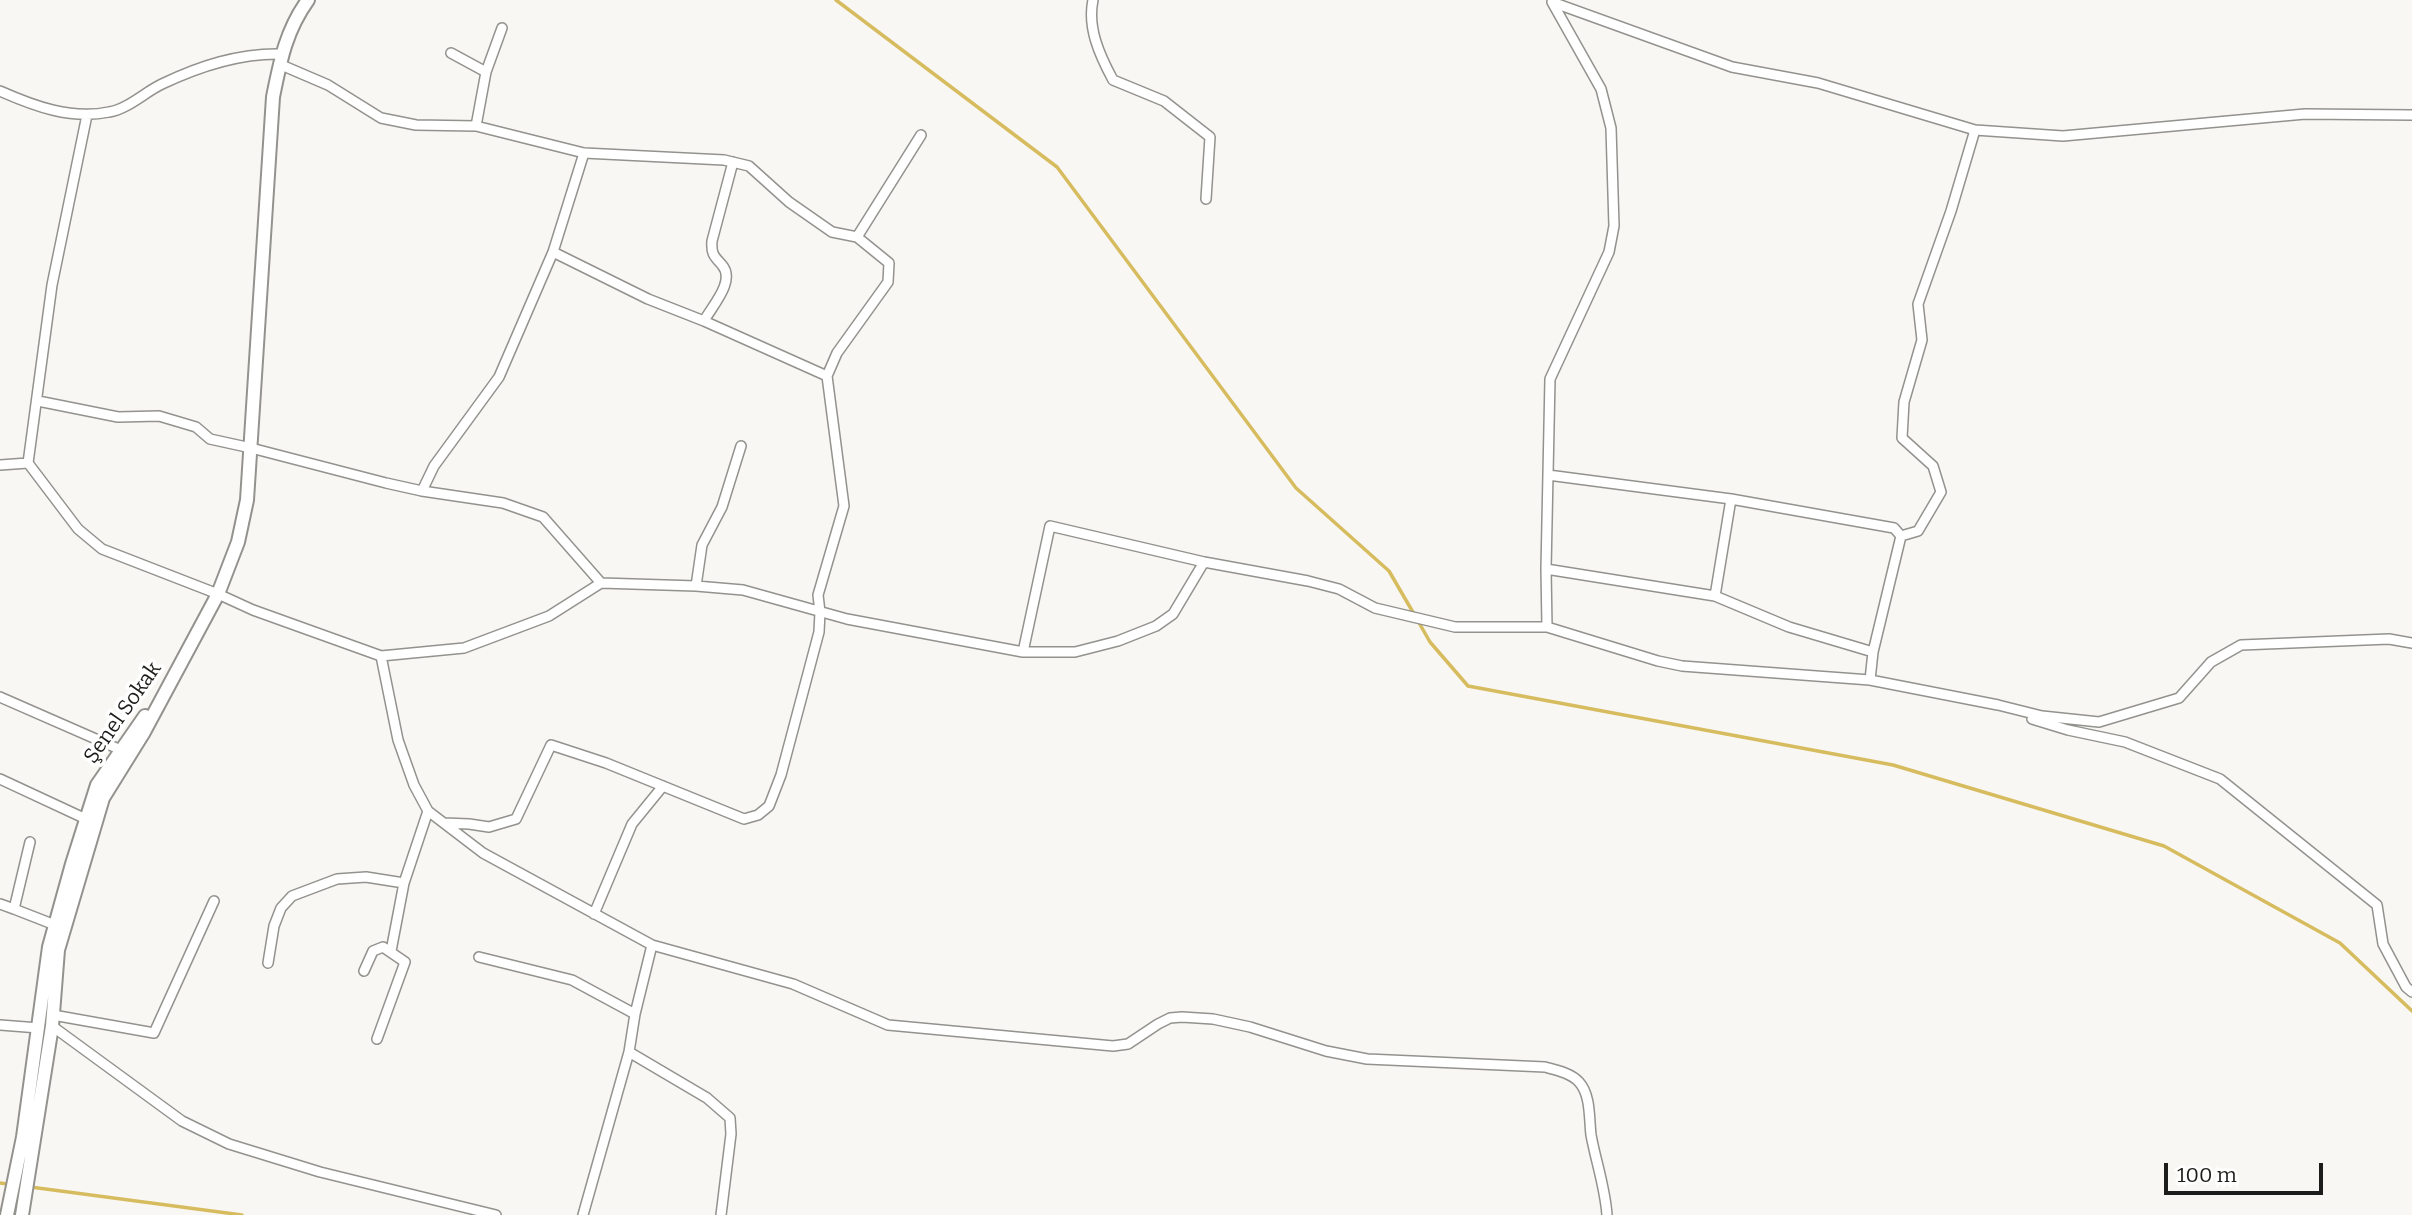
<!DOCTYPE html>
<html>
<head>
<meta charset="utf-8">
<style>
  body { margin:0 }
  #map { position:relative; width:2412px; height:1215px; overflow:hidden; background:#f8f7f3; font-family:Bitter,serif }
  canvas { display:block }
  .scale { position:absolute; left:2164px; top:1163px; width:159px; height:32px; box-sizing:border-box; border:4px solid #1c1c1a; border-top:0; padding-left:9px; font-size:21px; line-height:24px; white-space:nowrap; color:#1c1c1a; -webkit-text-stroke:5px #fff; paint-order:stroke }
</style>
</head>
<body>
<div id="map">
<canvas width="2412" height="1215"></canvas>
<div class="scale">100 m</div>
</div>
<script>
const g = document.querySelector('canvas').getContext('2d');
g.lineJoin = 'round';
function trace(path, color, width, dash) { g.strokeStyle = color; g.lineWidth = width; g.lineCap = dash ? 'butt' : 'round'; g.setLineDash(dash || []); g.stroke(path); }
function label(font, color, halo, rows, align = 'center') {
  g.font = font + ' Bitter,serif'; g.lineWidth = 7; g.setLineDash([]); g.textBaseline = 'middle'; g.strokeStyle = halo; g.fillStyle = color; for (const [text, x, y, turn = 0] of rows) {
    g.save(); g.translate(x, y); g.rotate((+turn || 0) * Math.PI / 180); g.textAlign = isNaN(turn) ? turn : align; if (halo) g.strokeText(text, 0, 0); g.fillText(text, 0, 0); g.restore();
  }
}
trace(new Path2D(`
  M836,0l221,167 239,321 93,83 25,43
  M1418,621l12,21 38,44 425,79 271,81 176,97 72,68
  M0,1183l242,32`), '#d7bc5f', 3.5);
const street = new Path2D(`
  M1093,0c-6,28 7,56 20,80l51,21 46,36 -4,62
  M1552,2l180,65 86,16 157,47 88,6 242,-22 107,1
  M451,53l35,19
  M279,64l49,21 53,33 35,7 60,1 108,27 140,7 25,6 40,36 43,30 25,5 32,26 -1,19 -51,71 -10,23 17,130 -26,89 2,17 -1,20 -38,143 -12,31 -11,9 -14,4 -138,-56 -55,-18 -35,74 -27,8 -20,-3 -25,-1
  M0,91c34,15 71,29 109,21 19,-3 36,-20 53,-28 38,-18 77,-31 119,-30
  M87,115l-35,170 -24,178 50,66 24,20 116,45 35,16 128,46 83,-8 85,-32 52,-33 95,3 47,4 104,29 176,33h52l43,-11 38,-15 17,-12 31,-52
  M476,126l10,-54 16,-44
  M857,237l64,-102
  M553,252l95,47 56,22 123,55
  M704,321c8,-15 32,-40 18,-56 -8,-9 -11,-11 -10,-24l21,-79
  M38,401l80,16 41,-1 37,11 14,12 41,9 135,35 36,8 81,12 40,14 58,66
  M0,465l28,-2
  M1548,475l183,24 163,29 7,8 -28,116 -3,28
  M422,491l12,-25 65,-89 54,-125 31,-99
  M1901,536l17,-5 23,-39 -8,-26 -31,-28 2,-36 18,-62 -4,-36 33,-93 24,-81
  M1546,569l169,27 74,31 84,25
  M696,586l6,-41 20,-38 19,-61
  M1715,596l16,-97
  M1547,627l-1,-58 4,-190 59,-127 5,-26 -3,-98 -10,-39 -49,-87
  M1023,652l27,-126 154,36 104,19 31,8 36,19 80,19h92l111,34 24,5 188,14 128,25 44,11 57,6 80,-24 32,-36 30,-17 148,-6 23,4
  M381,656l17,84 16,45 14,26 55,42 169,92 141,39 95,41 225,21 15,-2 30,-20 12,-6 12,-1 31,2 37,8 76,24 41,8 178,8c11,3 26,6 34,15 12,13 10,37 12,53 5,27 14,52 16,80
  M0,697l121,53
  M2032,719l36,11 57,12 95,37 157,126 6,39 23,43 6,5
  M0,779l86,40
  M30,842l-16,67 41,16
  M0,904l14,5
  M594,914l38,-90 31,-38
  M391,951l13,-68 24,-72
  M479,957l93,23 63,34
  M268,963l6,-37 7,-18 11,-12 45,-17 29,-2 38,6
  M364,971l9,-20 10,-4 22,15 -28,77
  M53,1015l101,18 60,-132
  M0,1025l39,3
  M52,1026l130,95 47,23 91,28 176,43
  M629,1052l78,46 23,20 1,16 -10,81
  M583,1215l46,-163 6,-38 17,-69`);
const secondary = new Path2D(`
  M7,1215l16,-78 26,-190 23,-83 25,-79 48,-69
  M22,1215l30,-189 6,-76 45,-152 41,-66 74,-138 20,-52 9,-42 26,-403c7,-35 13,-67 35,-97`);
trace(street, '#93928e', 12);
trace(secondary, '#93928e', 16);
trace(street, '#fff', 9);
trace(secondary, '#fff', 12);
label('21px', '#1c1c1a', '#fff', [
  ["Şenel Sokak",123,713,-55]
]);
</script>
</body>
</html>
